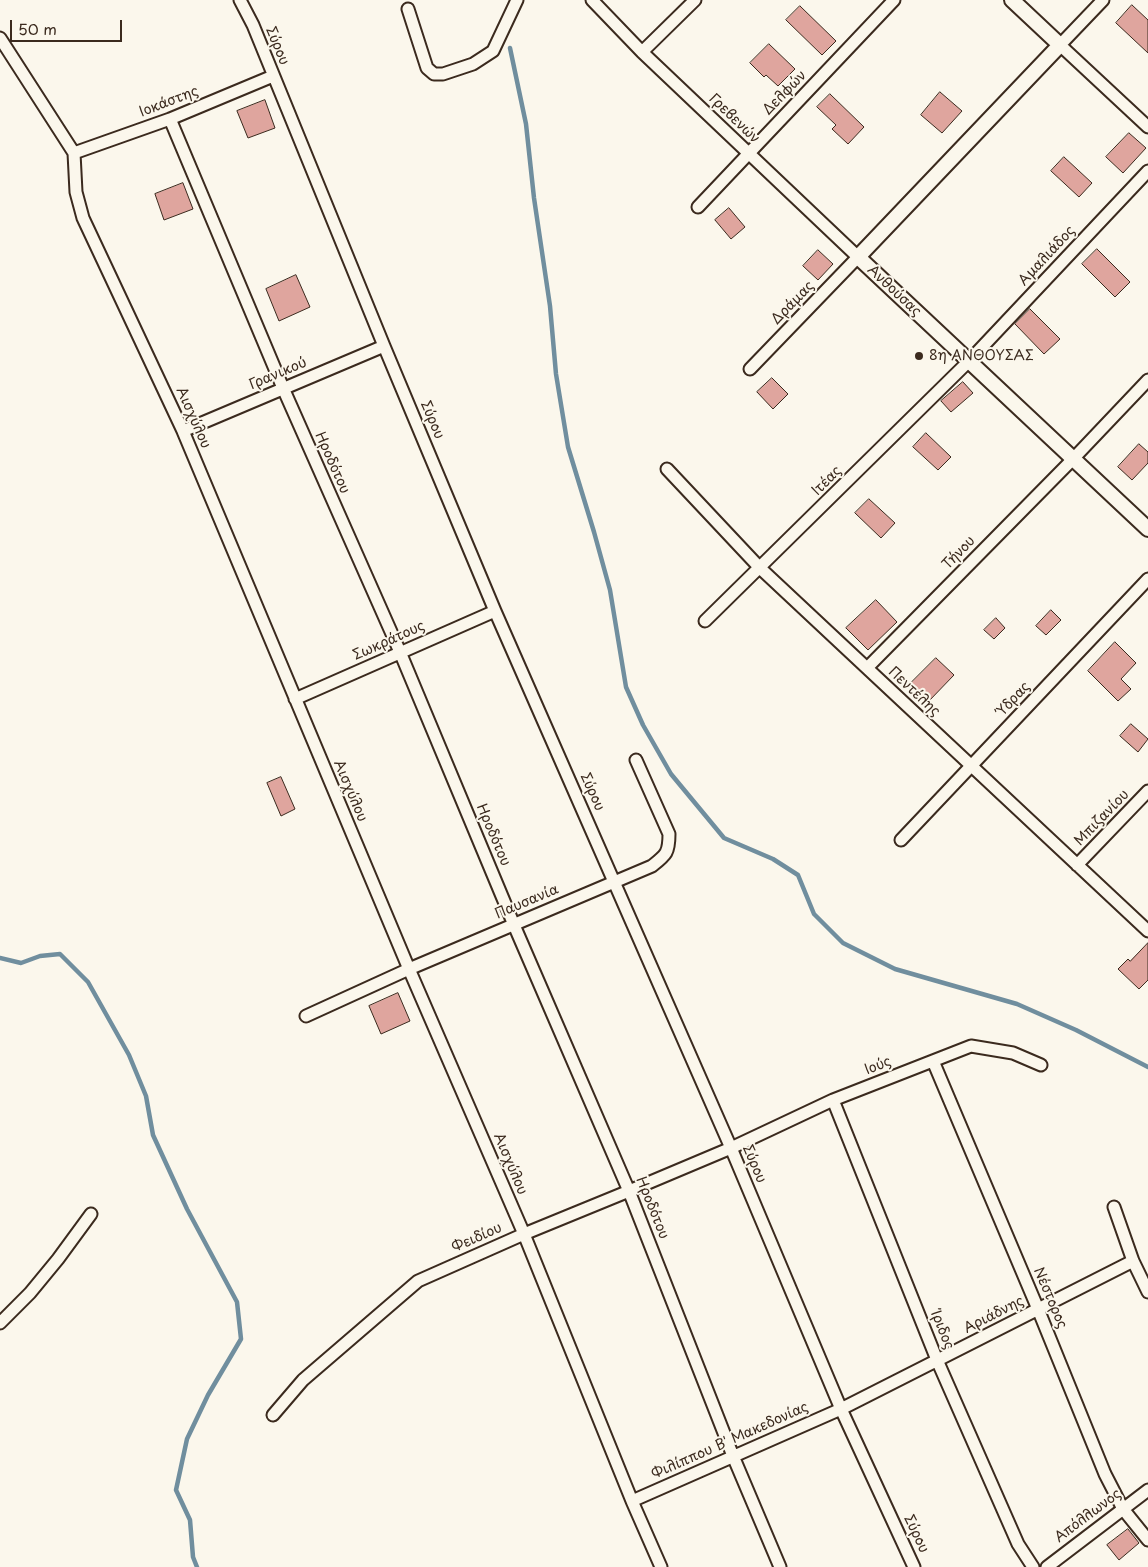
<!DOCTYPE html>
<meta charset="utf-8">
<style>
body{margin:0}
#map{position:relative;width:1148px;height:1567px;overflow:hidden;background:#fbf7ec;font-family:"Playpen Sans",sans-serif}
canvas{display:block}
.scale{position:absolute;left:10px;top:20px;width:112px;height:22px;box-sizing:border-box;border:2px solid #3b2a1e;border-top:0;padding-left:6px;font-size:15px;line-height:18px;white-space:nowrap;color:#3b2a1e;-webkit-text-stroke:4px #fbf7ec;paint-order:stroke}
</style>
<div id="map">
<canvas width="1148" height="1567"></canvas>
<div class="scale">50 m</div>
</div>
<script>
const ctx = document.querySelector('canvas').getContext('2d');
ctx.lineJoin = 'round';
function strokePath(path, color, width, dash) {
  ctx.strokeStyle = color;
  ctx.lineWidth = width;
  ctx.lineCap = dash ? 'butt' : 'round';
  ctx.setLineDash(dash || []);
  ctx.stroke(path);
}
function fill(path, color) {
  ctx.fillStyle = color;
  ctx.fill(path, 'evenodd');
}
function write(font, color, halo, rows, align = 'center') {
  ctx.font = font + ' "Playpen Sans",sans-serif';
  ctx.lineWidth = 4;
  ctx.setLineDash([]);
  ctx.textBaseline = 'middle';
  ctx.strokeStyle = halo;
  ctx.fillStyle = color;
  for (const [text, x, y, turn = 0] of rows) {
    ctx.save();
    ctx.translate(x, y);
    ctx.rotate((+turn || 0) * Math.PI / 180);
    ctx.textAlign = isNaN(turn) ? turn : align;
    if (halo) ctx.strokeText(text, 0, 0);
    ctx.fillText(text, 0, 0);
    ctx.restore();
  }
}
const stream = new Path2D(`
 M510,48L526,124L534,198L550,306L556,374L568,447L594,532L610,590L626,687L643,725L671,774L724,838L773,859L798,875L814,914L843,943L895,969L1017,1004L1076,1030L1148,1067
 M0,958L21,963L40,956L60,954L88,982L129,1055L146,1096L153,1135L187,1209L237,1302L241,1339L208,1395L187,1439L176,1490L190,1520L193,1557L197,1567`);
const building = new Path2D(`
 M1132,5L1148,20V53L1116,23Z
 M800,6L836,41L822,55L786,20Z
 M769,44L795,69L778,86L766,75L764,77L750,63Z
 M940,92L962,111L942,133L921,115Z
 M830,94L864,127L848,144L832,129L836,125L817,107Z
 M265,100L275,128L248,138L237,111Z
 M1129,133L1146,148L1123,173L1106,157Z
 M1064,157L1092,183L1079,197L1051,171Z
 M183,183L193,209L164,220L155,194Z
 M729,208L745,227L731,239L715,220Z
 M1097,249L1130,282L1115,297L1082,264Z
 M818,250L833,264L818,280L803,266Z
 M296,275L310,307L279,321L266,289Z
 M1030,309L1060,339L1044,354L1015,324Z
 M772,378L788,394L773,409L757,392Z
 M963,382L973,393L951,412L941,401Z
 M926,433L951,457L938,470L913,447Z
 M1139,444L1148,452V463L1132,480L1118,467Z
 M869,499L895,523L881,538L855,513Z
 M876,600L897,622L868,650L846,628Z
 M1051,610L1061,620L1046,635L1036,626Z
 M996,618L1005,628L994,639L984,630Z
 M1115,642L1136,663L1121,679L1131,689L1118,701L1088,671Z
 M936,658L954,675L928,702L910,684Z
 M1131,724L1148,739L1138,752L1120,736Z
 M281,777L295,809L281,816L267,783Z
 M1148,943V980L1139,989L1118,969L1128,959L1130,961Z
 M398,993L410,1021L381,1034L369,1006Z
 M1128,1529L1139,1543L1119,1560L1107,1545Z`);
const minor = new Path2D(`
 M240,0L253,25L384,346L495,611L731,1148L841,1409L914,1567
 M592,0L642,52L858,257L750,369
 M1103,0L1060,45L1148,127
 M408,9L427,68L434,74H443L473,64L493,51L517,0
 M0,38L74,153L76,192L83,218L183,431L409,969L524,1234L632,1501L661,1567
 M642,52L695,0
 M170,119L283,388L400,652L514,925L629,1191L733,1456L780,1567
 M74,153L170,119L273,76
 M698,207L894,0
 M183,431L384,346
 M667,469L760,568L1148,931
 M705,621L969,361L1148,171
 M867,668L1073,459L1148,380
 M295,699L495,611
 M901,840L1148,579
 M1077,865L1148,791
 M306,1016L409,969L652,866C666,855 669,853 669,834L636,760
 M933,1061L1038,1309L1105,1474L1123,1509L1148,1540
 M833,1100L937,1360L1018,1544L1033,1567
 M1114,1207L1133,1261L1148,1292
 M0,1323L30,1293L58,1259L91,1214
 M273,1415L303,1380L418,1281L524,1234L629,1191L731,1148L833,1100L971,1046L1013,1053L1041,1065
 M632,1501L841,1409L1133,1261
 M1047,1567L1148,1490`);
const tertiary = new Path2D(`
 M1012,0L1060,45L858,257L1148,529`);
const markers = [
 [919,356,5,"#3b2a1e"]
];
const streetNames = [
 ["Σύρου",277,46,68],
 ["Δελφών",785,93,-46],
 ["Ιοκάστης",169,102,-21],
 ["Γρεβενών",734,119,44],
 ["Αμαλιάδος",1047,256,-47],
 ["Ανθούσας",894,291,43],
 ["Δράμας",793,303,-46],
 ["Γρανικού",278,374,-23],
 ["Αισχύλου",193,418,66],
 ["Σύρου",432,420,67],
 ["Ηροδότου",332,463,66],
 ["Ιτέας",827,481,-45],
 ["Τήνου",959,553,-46],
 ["Σωκράτους",389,641,-24],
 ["Πεντέλης",914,692,43],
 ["Ύδρας",1014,699,-47],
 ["Αισχύλου",350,791,67],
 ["Σύρου",592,792,66],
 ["Μπιζανίου",1102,818,-46],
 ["Ηροδότου",493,835,67],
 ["Παυσανία",527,902,-23],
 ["Ιούς",878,1066,-22],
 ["Αισχύλου",510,1164,67],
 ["Σύρου",754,1164,67],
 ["Ηροδότου",652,1208,68],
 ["Φειδίου",477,1238,-24],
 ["Νέστορος",1050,1298,67],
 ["Αριάδνης",994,1315,-27],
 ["Ίριδος",942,1330,68],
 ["Φιλίππου Β' Μακεδονίας",730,1441,-24],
 ["Απόλλωνος",1088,1516,-37],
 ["Σύρου",916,1534,65]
];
const poiNames = [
 ["8η ΑΝΘΟΥΣΑΣ",929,356]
];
strokePath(stream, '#708e9e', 4.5);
fill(building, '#dfa59e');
strokePath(building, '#3b2a1e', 1);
strokePath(minor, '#3b2a1e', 15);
strokePath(tertiary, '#3b2a1e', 18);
strokePath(minor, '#fbf7ec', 11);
strokePath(tertiary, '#fbf7ec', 14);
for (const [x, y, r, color] of markers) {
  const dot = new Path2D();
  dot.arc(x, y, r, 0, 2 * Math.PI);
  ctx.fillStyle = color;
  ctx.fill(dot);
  strokePath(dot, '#fbf7ec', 2);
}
write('14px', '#3b2a1e', '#fbf7ec', streetNames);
write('14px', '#3b2a1e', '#fbf7ec', poiNames, 'left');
</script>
